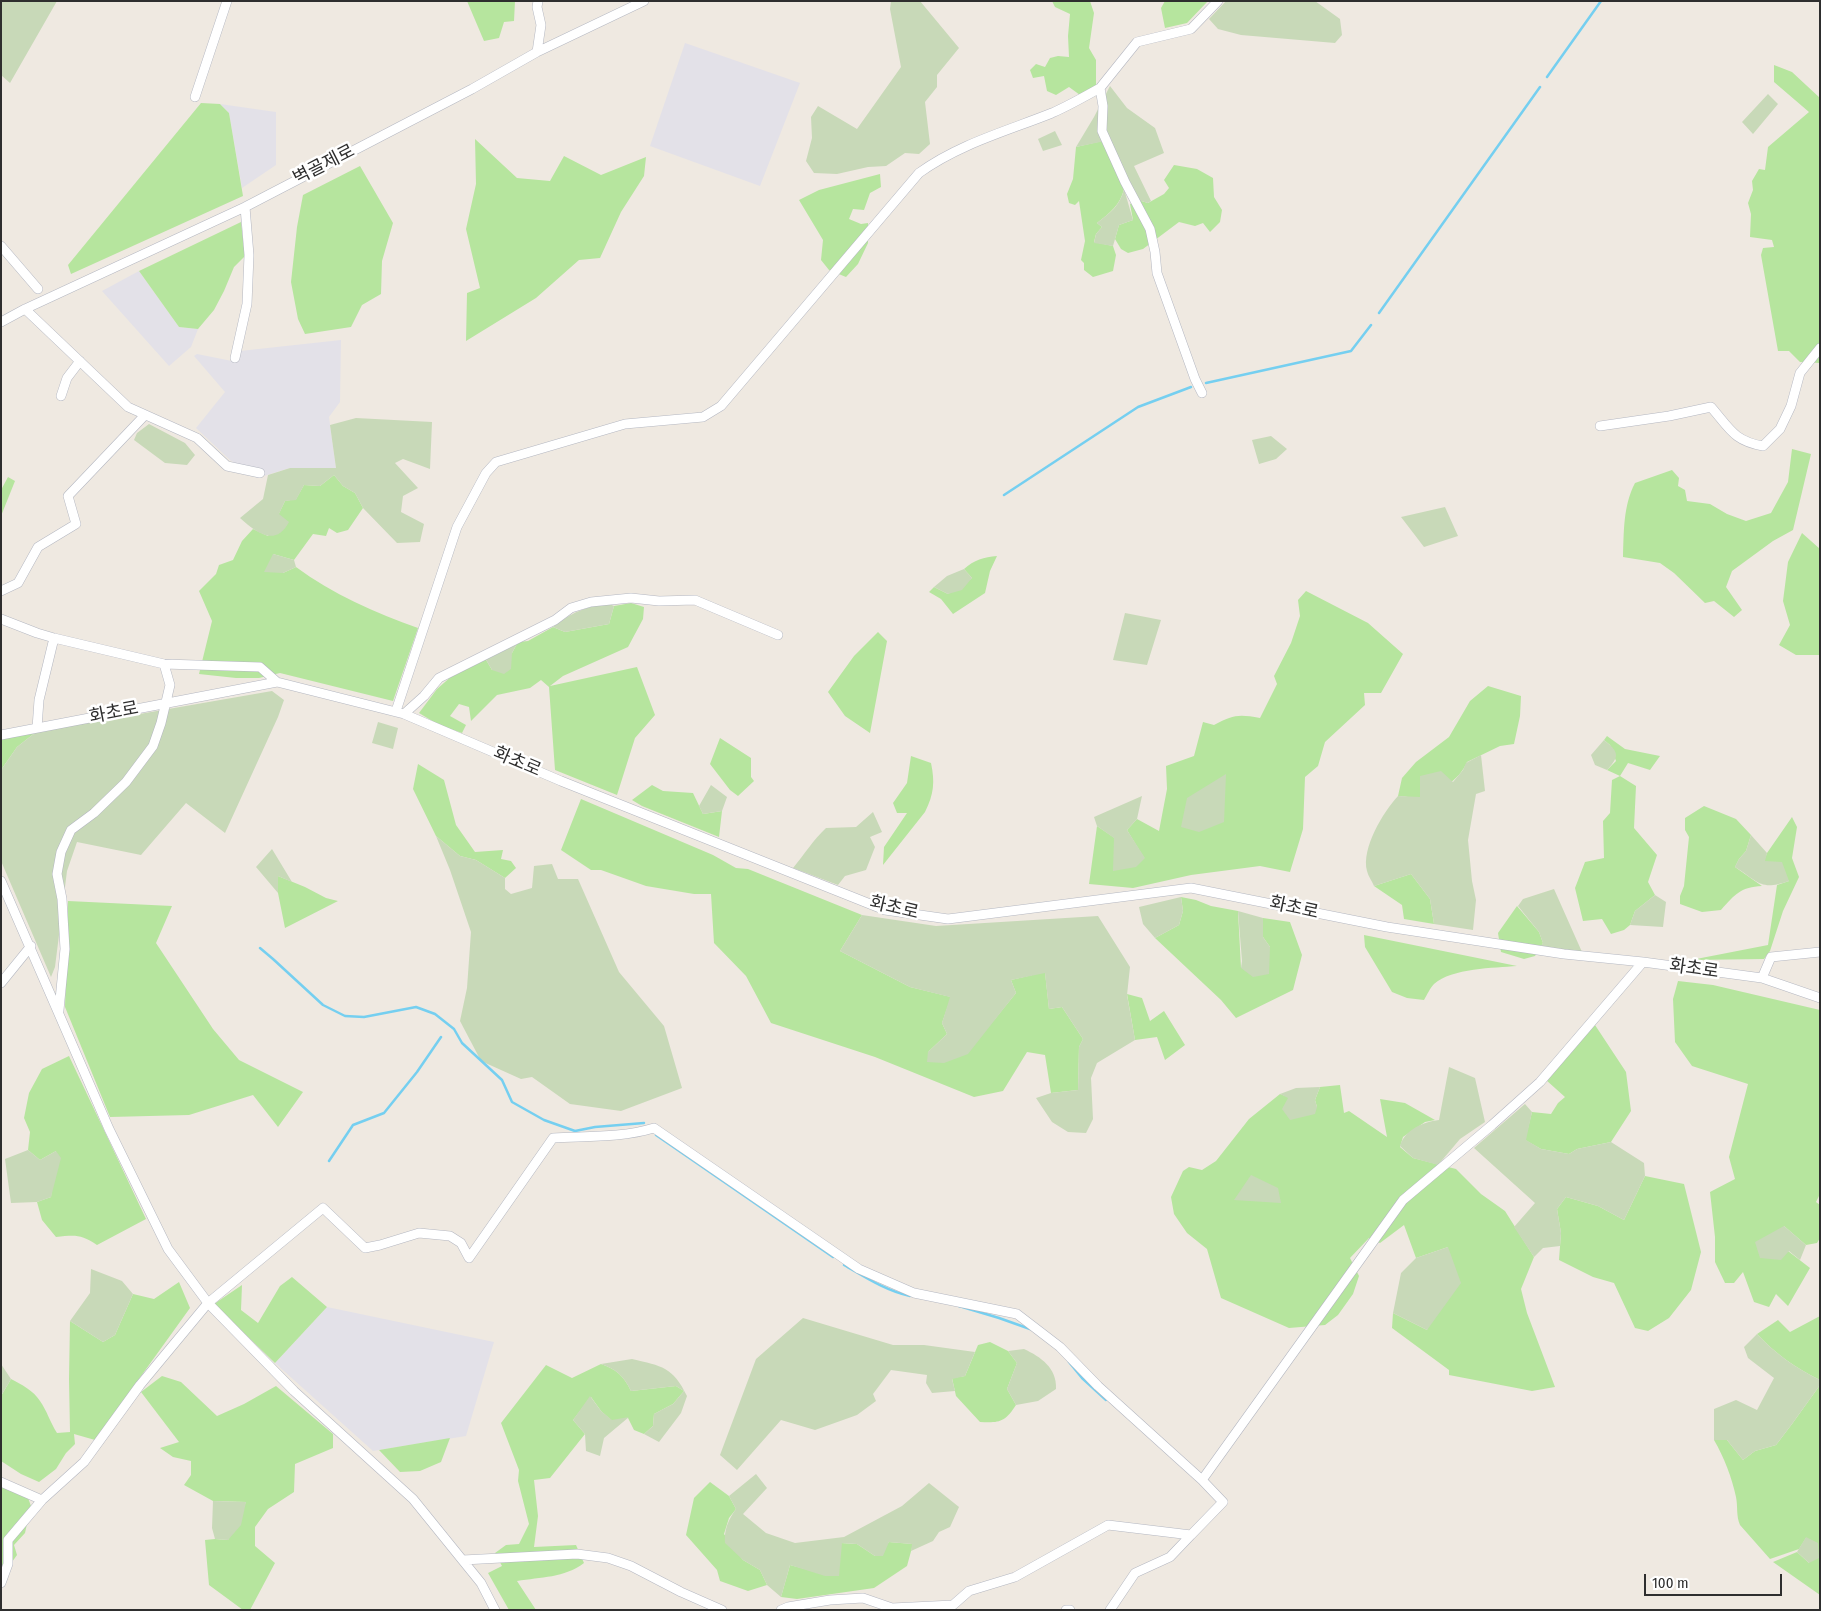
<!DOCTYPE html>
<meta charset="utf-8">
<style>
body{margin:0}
#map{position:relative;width:1821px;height:1611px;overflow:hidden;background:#efe9e1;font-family:"Fira Sans Condensed",sans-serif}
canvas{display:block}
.frame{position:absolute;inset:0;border:2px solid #2e2e2e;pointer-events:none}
.scale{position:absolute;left:1644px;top:1574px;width:138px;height:22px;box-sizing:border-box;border:2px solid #2e2e2e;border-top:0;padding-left:6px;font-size:15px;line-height:18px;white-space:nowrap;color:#2e2e2e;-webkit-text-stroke:4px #fff;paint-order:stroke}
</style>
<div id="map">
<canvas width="1821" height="1611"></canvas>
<div class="frame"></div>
<div class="scale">100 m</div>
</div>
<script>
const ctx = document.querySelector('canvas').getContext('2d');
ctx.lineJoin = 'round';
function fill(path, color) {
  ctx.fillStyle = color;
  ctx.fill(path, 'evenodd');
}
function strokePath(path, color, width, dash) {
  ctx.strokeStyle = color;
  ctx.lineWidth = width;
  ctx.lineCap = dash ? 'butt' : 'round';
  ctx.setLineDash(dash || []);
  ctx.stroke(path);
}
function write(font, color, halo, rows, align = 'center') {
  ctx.font = font + ' "Fira Sans Condensed","Noto Sans KR",sans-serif';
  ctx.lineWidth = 5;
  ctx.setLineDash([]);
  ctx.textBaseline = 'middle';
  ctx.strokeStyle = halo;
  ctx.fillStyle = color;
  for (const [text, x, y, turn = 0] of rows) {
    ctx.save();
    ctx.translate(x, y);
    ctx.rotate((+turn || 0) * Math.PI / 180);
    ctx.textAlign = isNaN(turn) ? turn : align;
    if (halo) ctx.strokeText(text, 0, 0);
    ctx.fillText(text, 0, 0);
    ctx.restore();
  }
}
const industrial = new Path2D(`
 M685,43L800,83L760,186L650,146Z
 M220,104L276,112V165L242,188L229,113Z
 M139,271L179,327L198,329L191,347L169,366L102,291Z
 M341,340L340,402L329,417L336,468H290L257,478L230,460L196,428L225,392L194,356L197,354L232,361L240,351Z
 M327,1307L494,1342L466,1436L373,1451L275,1363Z`);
const green = new Path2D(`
 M467,1H515L514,21L504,22L499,38L484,41Z
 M1052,1H1090L1094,13L1089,48L1096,60V86L1080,95L1069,87L1056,95L1047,91L1044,76L1033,78L1030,70L1036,64L1045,67L1050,58L1058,56L1069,57L1068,36L1070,14L1055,7Z
 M1165,1H1208L1187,23L1165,28L1161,8Z
 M1774,65L1792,72L1820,98V363L1800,362L1789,351H1778L1761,255L1763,248L1774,247L1772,240L1750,237L1751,214L1748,203L1753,190L1752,181L1759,169L1765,170L1768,147L1809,112L1774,82Z
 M201,103L220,104L229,113L243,196L71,274L68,265Z
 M475,139L517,178L550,181L564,156L601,175L646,157L644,176L621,212L600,258L579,260L536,298L466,341L467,293L480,288L466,229L476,184Z
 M1102,141L1124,189C1120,205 1110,213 1097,223L1102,227L1096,234L1094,242L1113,246L1116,255L1113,271L1093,277L1084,270V263L1081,260L1085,241L1079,201L1075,205L1069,203L1067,194L1073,179L1076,147Z
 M1174,165L1197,169L1213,178L1214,197L1222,210L1220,222L1210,232L1203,223L1195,226L1179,222L1143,249L1128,253L1121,249L1115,239L1119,225L1133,220L1130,204L1138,200L1148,203L1164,194L1169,188L1164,180Z
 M360,166L393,223L382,261L381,294L362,305L351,327L305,334L298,319L291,282L297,227L303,195Z
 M880,174L881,187L870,193L864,210L853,209L849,219L861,224L868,223V243L858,264L846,277L829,270L821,260L823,240L799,200L819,190Z
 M241,222L245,256L234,267L224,291L214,310L198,329L179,327L139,271Z
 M1792,449L1811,454L1793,530L1773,541L1732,571L1726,587L1742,610L1734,617L1714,601L1705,603L1674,573L1660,563L1623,557C1624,532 1623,506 1635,483L1672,470L1679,478L1678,486L1685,490L1687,501L1710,504L1727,514L1746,521L1771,513L1788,482Z
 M334,475L343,486L355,493L363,508L348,530L337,533L329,528L326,536L313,534L294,560L273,554L283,573L296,567C332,594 376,613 418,628L393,701L280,673L259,678H236L199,674L212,621L199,591L216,574L219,565L233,560L242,541L253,529L268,536L285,501L296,499L304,485L320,486Z
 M8,477L15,481L1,516V490Z
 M1802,533L1820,549V655H1796L1779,645L1790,625L1783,601L1788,562Z
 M997,556L990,571L985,593L953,614L941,599L929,592L934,587L948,594L972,578L964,569C974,560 984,557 997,556Z
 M1306,591L1368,623L1403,654L1381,693H1364L1365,705L1325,742L1318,766L1305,777L1303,829L1290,872L1260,866L1191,875L1133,888L1089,884L1097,826L1144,858L1127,830L1137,819L1159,831L1167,789L1166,766L1194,756L1203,722L1214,725C1233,715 1238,714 1260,718L1277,684L1274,676L1291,643L1300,616L1298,600Z
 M631,603L644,607L643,619L628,647L563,676L550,686L637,667L655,715L635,738L617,795L555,770L549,687L541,680L530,688L497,695L471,721L469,707L459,704L450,716L466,725L462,733L439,725L419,713L437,689L453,675L485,658L492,670L512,653L518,642L528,641L553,627L565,632L609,624L614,606Z
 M878,632L887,641L870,733L845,716L828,692L854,656Z
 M1488,686L1521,696L1520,716L1514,744L1500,746L1467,762C1459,781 1440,791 1421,797C1414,799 1405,796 1398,796L1402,778L1416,762L1449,737L1470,701Z
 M36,732L17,747L1,770V739Z
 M1607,736L1625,749L1660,756L1650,770L1628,763L1620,776L1636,786L1634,828L1657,855L1648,882L1655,895L1635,911L1630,925L1624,930L1611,934L1602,919L1583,921L1575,888L1585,862L1604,858L1603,821L1610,813L1612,780L1620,776L1607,770L1616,761L1610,745L1604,740Z
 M720,738L751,758V777L754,781L738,796L730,790L710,764Z
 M911,756L931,763C935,782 934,794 925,812L883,865L884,847L907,813H897L893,803L907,783Z
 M418,764L444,780L456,825L475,852L503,850L501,859L511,861L516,868L505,878L476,860L460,856L436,836L413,789Z
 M652,785L663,791L693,793L703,814L722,811L719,837L642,806L632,800Z
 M581,799L713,855L736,868L748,869L862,915L840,951L910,987L951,997L942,1023L947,1034L928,1052L994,1020L1016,993L1011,980L1045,972L1049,1009L1062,1007L1083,1039L1079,1047L1078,1090L1051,1093L1045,1055L1027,1052L1003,1091L974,1097L875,1057L771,1023L746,976L714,943L711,894H694L646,886L601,870H591L561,850Z
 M1704,806L1736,819L1751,835L1746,851L1739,859L1735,867L1762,886C1741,887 1735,894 1721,910L1702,912L1680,904V896L1684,886L1689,837L1685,830V818Z
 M1792,817L1797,827L1792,858L1799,877L1783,911L1770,951L1764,959L1691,960L1768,945L1777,885L1789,881L1764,861L1767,853Z
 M1411,874L1430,899L1434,924L1404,919L1402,905L1374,886Z
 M278,876L305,887L326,898L338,901L285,928L278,893Z
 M1181,897L1196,900L1211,906L1238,911L1241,968L1270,947L1263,937V918L1290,922L1302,955L1293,990L1236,1018L1221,1000L1155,938L1179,925L1183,911Z
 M68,901L172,906L156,943L213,1029L239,1060L303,1092L278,1127L253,1095L189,1115L110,1117L65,1007Z
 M1517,906L1539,932L1543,943L1535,956L1524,959L1501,952L1498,933Z
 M1364,935L1517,966C1494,968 1452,968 1434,984C1430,988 1427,995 1424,1000L1407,998L1392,992L1365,947Z
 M1678,981L1713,985L1820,1010V1194L1816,1202L1820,1205V1238L1817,1243L1806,1245L1784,1226L1788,1251L1810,1268L1788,1306L1776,1294L1769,1307L1754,1302L1743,1272L1734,1283H1725L1715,1262V1237L1710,1192L1735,1179L1729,1157L1748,1084L1692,1066L1675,1042L1673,999Z
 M1127,994L1142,998L1150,1021L1164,1011L1185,1045L1165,1060L1157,1037L1135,1040Z
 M1595,1025L1626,1072L1631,1111L1611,1142L1577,1149L1569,1154L1541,1149L1525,1140L1532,1112L1551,1114L1558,1103L1565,1097L1546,1080Z
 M69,1056L146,1219L97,1245C81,1234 75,1235 56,1237L42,1220L37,1202L51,1197L56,1151L40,1160L28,1150L30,1132L24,1118L29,1093L42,1069Z
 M1340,1085L1344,1113L1349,1111L1387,1137L1380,1099L1405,1103L1435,1120L1425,1122L1403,1137L1400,1147L1413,1158L1456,1169L1481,1194L1505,1211L1534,1257L1521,1289L1527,1313L1555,1387L1532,1391L1449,1375V1370L1392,1328L1393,1313L1427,1330L1448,1247L1416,1258L1404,1225L1380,1243L1369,1238L1350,1258L1359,1276L1353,1294L1338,1315L1325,1325L1289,1328L1221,1298L1207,1249L1187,1233L1174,1214L1171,1197L1183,1171L1189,1167L1202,1170L1216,1161L1249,1119L1280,1094L1317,1107L1315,1100L1320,1087Z
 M1645,1176L1684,1184L1701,1252L1691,1290L1669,1318L1648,1331L1635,1328L1614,1283L1593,1277L1559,1260L1561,1233L1557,1209L1566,1197L1598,1206L1624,1220Z
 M292,1277L327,1307L275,1363L214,1304L242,1285L241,1310L258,1323L280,1286Z
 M179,1282L190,1308L95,1440L74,1434L75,1444L66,1453L56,1469L39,1482L21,1474L1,1461V1396L11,1379C21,1384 34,1391 40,1401C47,1411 50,1422 57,1433L70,1432L69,1379L70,1321L103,1342L115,1335L133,1294L154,1299Z
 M1820,1316V1380C1794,1367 1777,1355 1757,1334L1778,1320L1790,1332Z
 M990,1342L1008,1351L1017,1363L1007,1389L1016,1405C1005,1422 1000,1423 980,1422L956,1396L952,1378L965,1376L978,1345Z
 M601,1364C616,1369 624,1376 631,1391L676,1386L684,1391L673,1404L654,1414L653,1426L644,1434L634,1430L628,1418L612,1421L601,1411L591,1397L573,1420L585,1434L550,1478L534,1480L538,1516L534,1547L576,1545L584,1563C564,1578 541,1577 517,1581L536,1610H509L488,1573L502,1566L495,1553L506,1545L519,1544L529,1524L518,1481L519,1470L501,1423L546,1365L572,1378Z
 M162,1376L181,1382L217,1416L244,1404L276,1386L333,1434V1448L295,1464L294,1492L268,1509L255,1527V1546L275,1563L250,1610H243L209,1585L205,1540L215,1539L228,1540L246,1502L213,1501L184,1485L191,1475V1461L173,1457L160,1448L179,1442L141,1392Z
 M1820,1385V1595L1773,1562L1797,1552L1809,1563L1806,1538L1799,1549L1770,1559L1740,1525C1736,1516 1738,1507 1736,1497C1732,1478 1724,1457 1714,1440H1727L1743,1460L1755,1451L1776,1445L1792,1424Z
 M450,1438L441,1462L420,1471L400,1472L379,1450Z
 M710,1482L729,1496L736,1509L729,1518L724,1534L743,1560L760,1570L767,1585L748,1591L720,1581L717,1570L686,1535L694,1498Z
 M1,1484L28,1498L31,1506L25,1533L14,1545L17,1555L12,1562L1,1567Z
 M889,1542L913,1544L907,1566L874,1588L797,1599L781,1597L790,1565L805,1569L841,1543L857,1544L875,1556Z`);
const cemetery = new Path2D(`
 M1,1H57L10,83L1,75Z
 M891,1H920L959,48L937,75V87L925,102L930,144L919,154L905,153L886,166L868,167L837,174L814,173L806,161L812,138L811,117L818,106L857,129L901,67L890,9Z
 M1226,1H1315L1340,19L1342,35L1335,43L1241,35L1218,29L1209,19Z
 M1110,86L1127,108L1155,128L1164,153L1134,166L1151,201L1148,203L1138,200L1110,140L1076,147L1094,117Z
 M1768,94L1778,104L1753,134L1742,122Z
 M1055,131L1062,145L1043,151L1038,139Z
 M1124,189L1133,220L1119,225L1113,246L1094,243L1096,234L1102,227L1097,223C1110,213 1120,206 1124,189Z
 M356,418L432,422L430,469L403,459L395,463L418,488L403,496L401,512L424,524L420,542L397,543L363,508L355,493L343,486L334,475L320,486L304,485L296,500L285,501L279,514L289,522C275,548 256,532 240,518L263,499L268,475L290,468H336L330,425Z
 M149,424L185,443L195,455L187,465L165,463L134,440L137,433Z
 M1271,436L1287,449L1276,459L1259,464L1252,440Z
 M1445,507L1458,536L1424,547L1401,517Z
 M273,554L294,560L296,567L283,573L264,572Z
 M964,569L972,578L962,590L948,594L934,587L947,576Z
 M607,603L614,606L609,624L565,632L553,627C572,612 584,608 607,603Z
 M1125,613L1161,620L1147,665L1113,660Z
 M518,642L512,653L511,669L504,674L492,670L485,658Z
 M272,691L284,700L278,717L225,833L186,803L141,855L77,842L67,871L55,967L51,977L1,861V770L17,747L36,732Z
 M378,722L398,728L393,749L372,743Z
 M1604,740C1619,752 1620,756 1607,770L1595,765L1591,755Z
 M1481,755L1485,791L1476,794L1468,840L1472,881L1476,900L1473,930L1434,924L1430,899L1411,874L1374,886C1372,881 1368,876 1367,871C1361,849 1383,812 1398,796L1420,797V776L1441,771L1453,782L1463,770L1466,763Z
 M1226,774L1224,822L1199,832L1181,827L1187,798Z
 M711,785L727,797L722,811L703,814L699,806Z
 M1142,796L1137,819L1127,830L1145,858L1136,867L1113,871L1114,838L1097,826L1094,817Z
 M873,812L882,832L870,837L875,847L866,870L845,876L838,885L793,868C804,855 813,840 826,828L856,827Z
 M1751,835L1767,853L1765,861L1782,862L1789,881C1760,891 1759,882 1735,867L1739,859L1746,851Z
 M436,836L460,856L476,860L505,878V889L511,894L532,888L534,866L552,864L558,879H578L619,972L664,1026L682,1088L621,1111L570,1104L532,1077L521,1079L481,1061L460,1021L467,988L471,932L450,870Z
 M272,849L292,882L278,876V893L256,867Z
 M1554,889L1582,952L1541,946L1543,943L1539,932L1518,906L1523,899Z
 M1655,895L1666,902L1663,927L1630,925L1635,911Z
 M1181,897L1183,911L1179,925L1155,938L1143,924L1139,907Z
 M1238,911L1263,918V937L1270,947L1269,974L1253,977L1241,968L1242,961Z
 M862,915L936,926L1098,916L1130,967L1127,995L1135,1040L1097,1063L1091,1078L1093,1119L1086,1133L1068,1132L1052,1122L1036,1098L1051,1093L1078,1090L1079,1047L1083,1039L1062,1007L1049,1009L1045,973L1011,980L1016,993L968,1054L944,1063L927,1062L928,1052L947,1034L942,1023L950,997L910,987L840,951Z
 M1449,1067L1475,1078L1485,1122L1460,1139L1438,1165L1413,1158L1400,1146C1405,1130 1422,1122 1439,1120Z
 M1320,1087L1315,1100L1317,1107L1315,1114L1290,1120L1282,1109L1288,1098L1280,1094L1296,1088Z
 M1525,1104L1532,1112L1526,1140L1541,1149L1569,1154L1577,1149L1611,1142L1644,1163L1645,1176L1624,1220L1598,1206L1566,1197L1557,1209L1561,1233L1560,1246L1543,1248L1534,1257L1514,1227L1535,1203L1474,1148Z
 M28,1150L40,1160L56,1151L61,1158L51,1197L37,1202L11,1203L5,1159Z
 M1251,1175L1278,1188L1281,1203L1234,1200Z
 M1784,1226L1806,1245L1800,1260L1789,1251L1781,1260L1760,1258L1755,1242Z
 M1448,1247L1461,1283L1427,1330L1393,1313L1401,1273L1416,1258Z
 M91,1269L122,1281L133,1294L115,1335L103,1342L70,1321L90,1293Z
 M803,1318L893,1345H924L975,1352L965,1376L952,1379L955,1391L932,1393L926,1383L927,1375L891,1370L873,1394L876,1401L857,1415L815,1430L781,1420L737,1470L720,1455L756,1359Z
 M1757,1334C1777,1355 1794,1367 1820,1380V1385L1792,1424L1776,1445L1755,1451L1743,1460L1727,1440H1714V1409L1736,1400L1757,1410L1774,1378L1748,1358L1744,1347Z
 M1024,1349C1041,1357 1057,1368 1056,1389L1038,1401L1016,1405L1007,1389L1017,1363L1008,1351Z
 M632,1359C662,1366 673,1367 687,1396L681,1413L659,1442L644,1434L653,1426L654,1414L673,1404L684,1391L676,1386L631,1391C624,1376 616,1369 601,1364Z
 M1,1364L11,1379L1,1396Z
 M590,1396L601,1411L612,1420L629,1417L604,1438L600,1456L586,1451L585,1434L573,1420Z
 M756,1474L767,1488L743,1514L766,1533L795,1543L844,1537L902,1506L929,1483L959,1507L950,1527L939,1532L933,1541L911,1551L912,1544L889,1542L883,1556H875L857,1544L842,1543L839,1576H825L790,1565L781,1597L767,1585L760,1570L743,1560L725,1543C724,1530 728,1520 736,1509L729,1496Z
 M213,1501L246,1502L241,1525L228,1540L215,1539L212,1528Z
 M1806,1537L1818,1543L1819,1558L1809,1563L1797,1552Z`);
const stream = new Path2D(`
 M1547,77L1601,1
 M1379,313L1540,87
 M1206,383L1351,351L1371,325
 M1004,495L1138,407L1191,387
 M260,948L273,959L323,1005L345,1016L364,1017L416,1007L435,1014L454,1029L462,1043L502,1080L512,1102L544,1120L575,1131L595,1127L644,1123
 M656,1135L833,1257
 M329,1161L353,1125L384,1113L417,1072L441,1037
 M844,1265C865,1277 886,1291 910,1296
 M959,1306L999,1318L1030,1329
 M1069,1362L1082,1378L1106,1400`);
const minor = new Path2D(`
 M537,52L541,25L537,7L538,1
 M195,97L227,1
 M1,246L38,289
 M25,309L128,407L197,438L227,466L260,473
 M1,322L25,309L245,207L472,89L537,52L644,1
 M235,358L247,304L249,255L245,207
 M1202,393L1195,379L1157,273L1155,252L1150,229L1125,182L1102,131L1103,106L1100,88L1137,42L1191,29L1218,1
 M61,396L67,378L80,361
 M1600,426L1669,416L1711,407C1730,429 1734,441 1763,446L1780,429L1791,406L1800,373L1820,348
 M1,591L18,583L38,547L76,524L68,496L145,415
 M1,619L37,633L54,638L164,664L260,667L277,682
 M396,711L457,527L486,473L496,462L625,424L703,417L721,406L919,173C959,144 1007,131 1052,113C1068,106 1084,97 1100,88
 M404,714L424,696L439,678L555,620L571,608L591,602L631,598L659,601L695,600L778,635
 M37,728L39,700L54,638
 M1,735L277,682L404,714L561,781L885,910L948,919L1191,888L1387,927L1564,954L1643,962L1762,978L1820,998
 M1,881L109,1129L168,1249L208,1303L294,1391L413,1499L481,1583L495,1610
 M1762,978L1771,957L1820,952
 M1,983L31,946
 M59,1010L65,949L62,899L57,874L61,852L71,830L94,813L126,782L153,746L161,723L170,685L164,664
 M1,1482L42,1500
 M1191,1535L1223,1502L1202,1480L1403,1200L1492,1125L1540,1082L1643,962
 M463,1560L577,1554L608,1558L631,1566L681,1592L722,1610
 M1,1583L8,1564V1540L42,1500L84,1462L140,1385L208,1303L323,1208L365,1248L380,1245L419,1233L450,1236L461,1243L469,1258L553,1138C587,1136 621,1138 654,1128L859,1269L914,1293L1017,1314L1060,1347L1098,1386L1202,1480
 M781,1610L788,1607L830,1600L863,1598L892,1608L953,1605L969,1591L1015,1577L1108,1525L1191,1535L1170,1557L1135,1573L1110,1610
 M1066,1610H1070`);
const streetNames = [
 ["벽골제로",324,165,-27],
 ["화초로",114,713,-11],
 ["화초로",517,762,23],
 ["화초로",894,908,13],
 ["화초로",1294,908,12],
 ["화초로",1694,969,8]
];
fill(industrial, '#e3e1e8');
fill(green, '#b6e59e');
fill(cemetery, '#c8d9b8');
strokePath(stream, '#75cff0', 2.5);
strokePath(minor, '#b4b7c1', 10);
strokePath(minor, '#fff', 9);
write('18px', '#2e2e2e', '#fff', streetNames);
</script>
